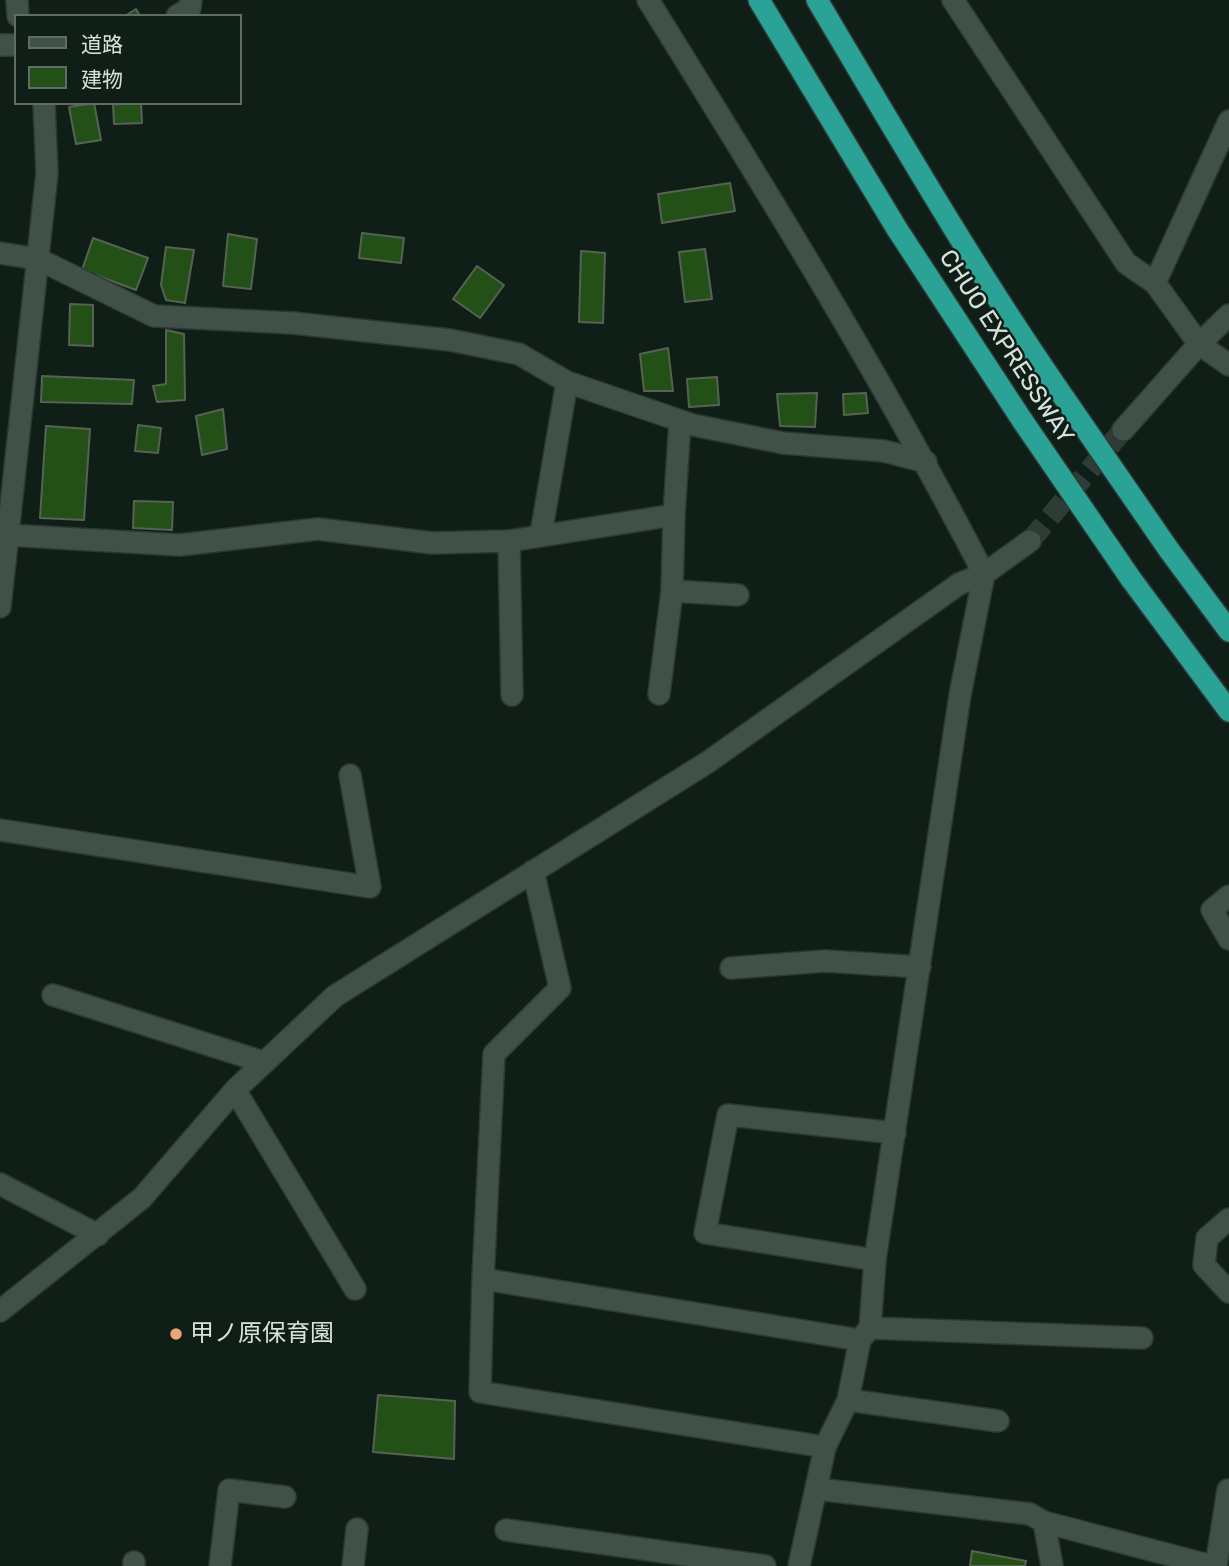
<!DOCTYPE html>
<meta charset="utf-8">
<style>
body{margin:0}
#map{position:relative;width:1229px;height:1566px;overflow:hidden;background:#0f1f17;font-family:Rubik,"Noto Sans JP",sans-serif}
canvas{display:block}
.legend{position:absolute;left:14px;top:14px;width:228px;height:91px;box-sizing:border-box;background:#0f1f17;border:2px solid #5f6d66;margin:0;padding:9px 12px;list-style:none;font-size:21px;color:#d7e2dc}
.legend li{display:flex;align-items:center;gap:14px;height:35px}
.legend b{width:35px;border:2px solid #5f6d66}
</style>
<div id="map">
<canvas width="1229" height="1566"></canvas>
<ul class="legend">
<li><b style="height:9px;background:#405248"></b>道路</li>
<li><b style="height:19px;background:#235016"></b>建物</li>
</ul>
</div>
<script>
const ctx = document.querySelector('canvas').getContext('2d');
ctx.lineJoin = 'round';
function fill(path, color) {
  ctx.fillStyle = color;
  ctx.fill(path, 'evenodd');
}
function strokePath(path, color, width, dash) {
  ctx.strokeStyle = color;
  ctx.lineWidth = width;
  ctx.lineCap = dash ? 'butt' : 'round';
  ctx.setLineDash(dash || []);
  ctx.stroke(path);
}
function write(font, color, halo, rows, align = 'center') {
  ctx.font = font + ' Rubik,"Noto Sans JP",sans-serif';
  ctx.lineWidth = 5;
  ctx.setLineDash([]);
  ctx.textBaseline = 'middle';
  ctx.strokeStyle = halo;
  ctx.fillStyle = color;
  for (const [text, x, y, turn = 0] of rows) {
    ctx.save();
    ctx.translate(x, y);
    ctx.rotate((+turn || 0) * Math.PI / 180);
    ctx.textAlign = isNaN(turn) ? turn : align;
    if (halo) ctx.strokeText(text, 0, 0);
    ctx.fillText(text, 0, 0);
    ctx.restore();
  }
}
const building = new Path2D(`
 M136,9L140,16H125Z
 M94,103L101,140L76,144L69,107Z
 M113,103H141L142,123L114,124Z
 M730,183L735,211L662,223L658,194Z
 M362,233L404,238L401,263L359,258Z
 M228,234L257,239L251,289L223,286Z
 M93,238L148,258L136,290L82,270Z
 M166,247L194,250L185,303L166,300L161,285Z
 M705,249L712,299L685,302L679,252Z
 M581,251L605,253L603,323L579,322Z
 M477,266L504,285L480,318L453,299Z
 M70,304L93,305V346L69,345Z
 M166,330L184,334L185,400L157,402L153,386L166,384Z
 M668,348L673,391H644L640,354Z
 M42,376L134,380L132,404L41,402Z
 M717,377L719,405L689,407L687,379Z
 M817,393L815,427L780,426L777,394Z
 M866,393L868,413L844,415L843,394Z
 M223,409L227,449L202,455L196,416Z
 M138,425L161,428L158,453L135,451Z
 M46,426L90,429L84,520L40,518Z
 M134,501L173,502L172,530L133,528Z
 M378,1395L455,1401L454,1459L373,1452Z
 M972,1551L1026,1561L1025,1566H970Z`);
const minorTunnel = new Path2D(`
 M1030,541L1123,430`);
const minor = new Path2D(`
 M17,0L18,16
 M953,0L1126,263L1155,283
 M177,16L190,8L191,0
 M0,45H16
 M0,253L38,259L154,316L293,323L450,340L519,354L567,382L693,425L783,443L884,451L926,462
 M1123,430L1199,344L1155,283L1229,121
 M541,534L567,382
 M7,535L180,545L318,529L432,543L509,541L674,515L680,421
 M509,541L512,695
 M672,591L738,595
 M0,607L47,173L44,103
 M659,694L672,591L674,515
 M0,830L370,887L350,775
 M1229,896L1212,910L1229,939
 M731,968L825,961L920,967
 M53,995L263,1062
 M235,1090L355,1289
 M0,1184L98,1235
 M1229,1219L1207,1238L1204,1265L1229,1292
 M875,1260L705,1233L728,1115L895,1133
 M483,1279L494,1054L560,988L533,871
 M0,1311L142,1198L235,1090L335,996L708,762L959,584L984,574C882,377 765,188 648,0
 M870,1328L1142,1338
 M848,1400L998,1421
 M825,1447L480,1392L483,1279L860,1340
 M817,1489L1030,1514L1044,1522L1052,1566
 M1044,1522L1212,1566
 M506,1530L765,1566
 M134,1566V1562
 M220,1566L229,1490L285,1497
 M353,1566L357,1529
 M799,1566L825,1447L848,1400L860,1340L870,1328L875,1260L960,695L984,574L1030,541
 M1216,1566L1228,1490`);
const tertiary = new Path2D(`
 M1229,315L1199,344L1229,365`);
const motorway = new Path2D(`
 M759,0L897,229L1022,420
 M817,0C895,131 971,263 1058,389
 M1169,550L1229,631
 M1131,579L1229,711`);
const motorwayBridge = new Path2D(`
 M1058,389L1169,550
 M1022,420L1131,579`);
const markers = [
 [176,1334,7,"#f0a279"]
];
const streetNames = [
 ["CHUO EXPRESSWAY",1006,347,57]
];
const poiNames = [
 ["甲ノ原保育園",190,1334]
];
fill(building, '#235016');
strokePath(building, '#576254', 2);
strokePath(minorTunnel, '#2d3c35', 21, [21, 10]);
strokePath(minor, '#2f3934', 24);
strokePath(tertiary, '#2f3934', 24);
strokePath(motorway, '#2f3934', 24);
strokePath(minor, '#405248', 21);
strokePath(tertiary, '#405248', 21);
strokePath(motorway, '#2ba296', 21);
strokePath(motorwayBridge, '#2f3934', 24, []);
strokePath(motorwayBridge, '#2ba296', 21);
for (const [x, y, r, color] of markers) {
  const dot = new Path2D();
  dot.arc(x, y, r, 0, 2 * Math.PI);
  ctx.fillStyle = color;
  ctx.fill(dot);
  strokePath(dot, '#0f1f17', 2.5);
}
write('24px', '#d7e2dc', '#0f1f17', streetNames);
write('24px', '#d7e2dc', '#0f1f17', poiNames, 'left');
</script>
